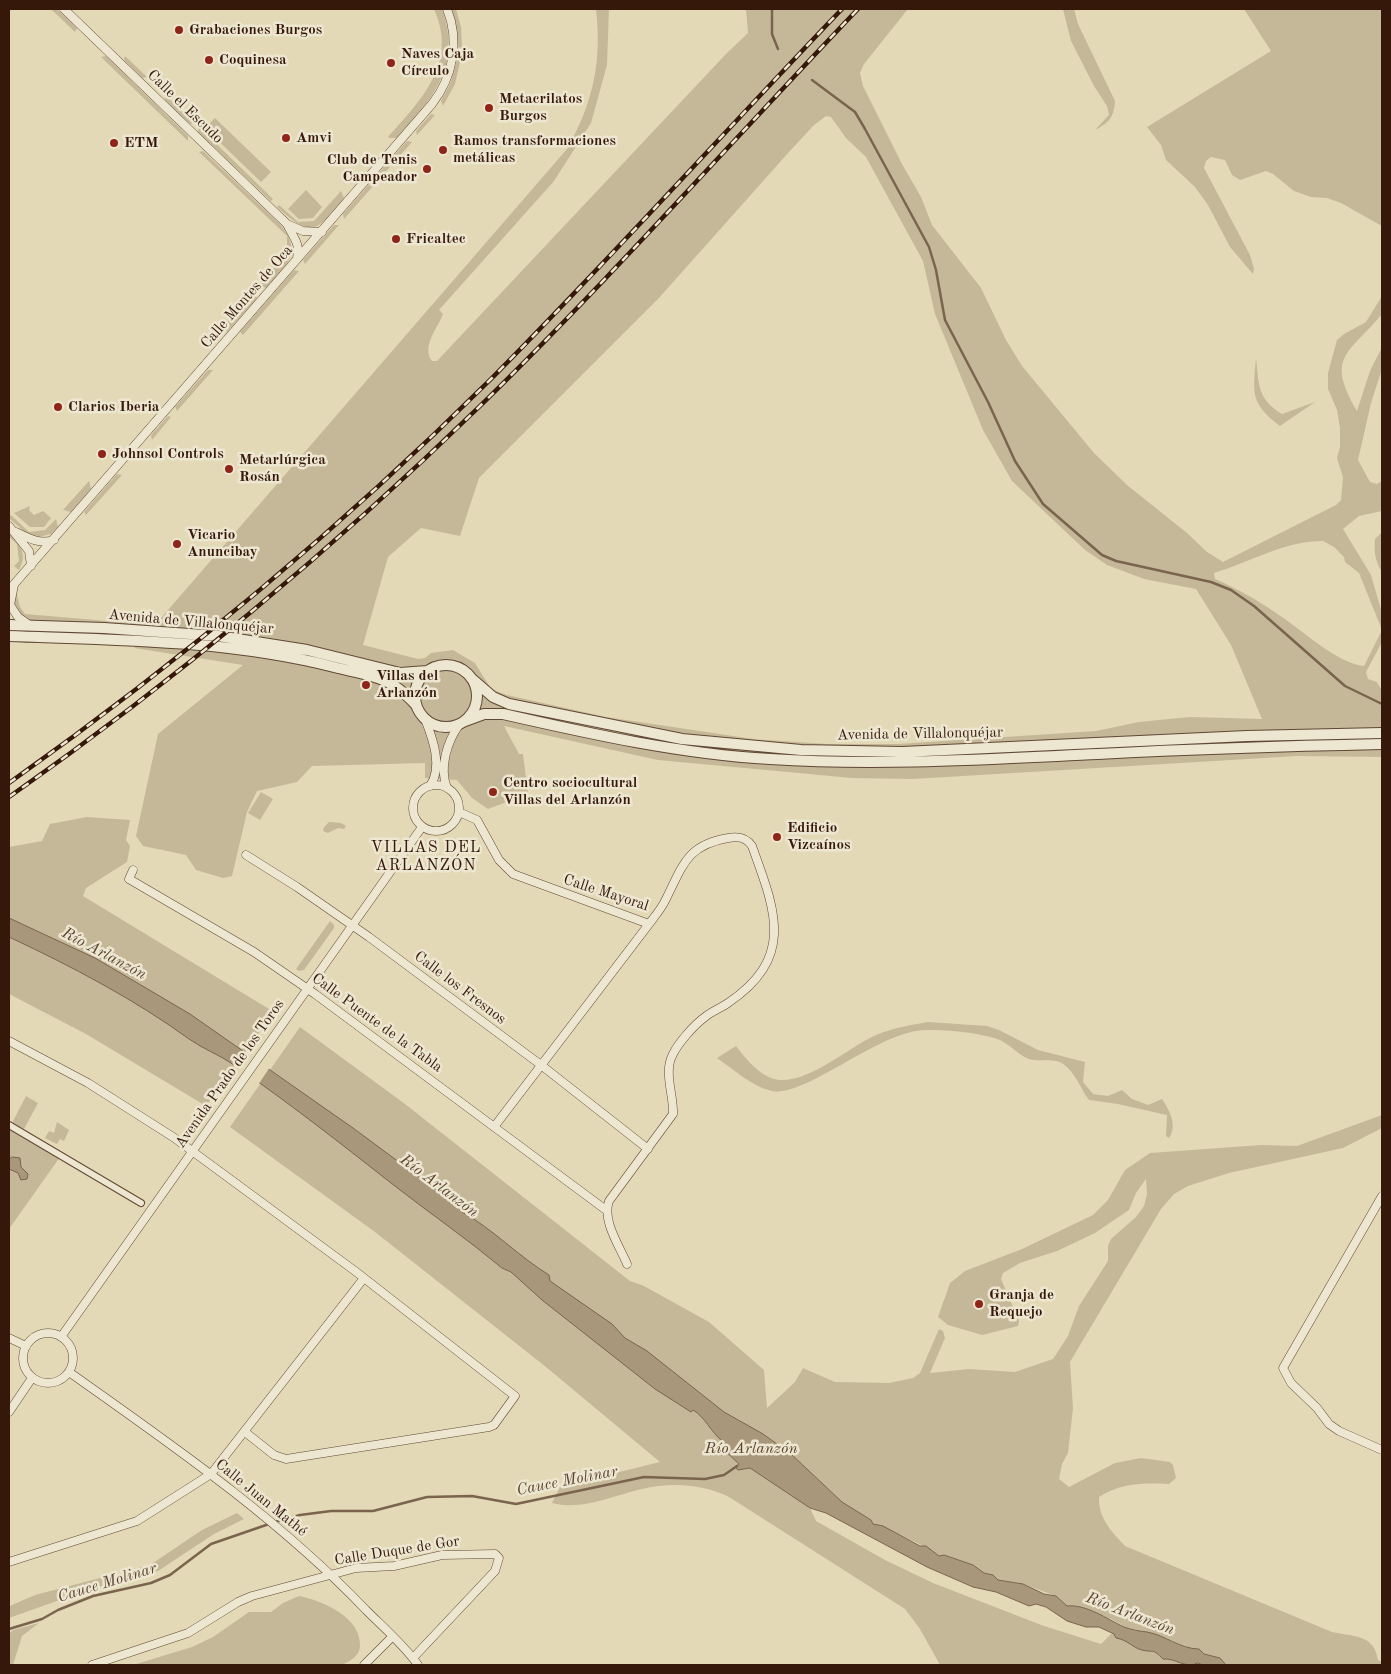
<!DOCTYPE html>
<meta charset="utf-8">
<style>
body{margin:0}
#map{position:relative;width:1391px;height:1674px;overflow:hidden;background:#e3d9b6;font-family:"Old Standard TT",serif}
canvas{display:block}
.frame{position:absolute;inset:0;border:10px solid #351809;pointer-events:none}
</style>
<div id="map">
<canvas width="1391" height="1674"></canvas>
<div class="frame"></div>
</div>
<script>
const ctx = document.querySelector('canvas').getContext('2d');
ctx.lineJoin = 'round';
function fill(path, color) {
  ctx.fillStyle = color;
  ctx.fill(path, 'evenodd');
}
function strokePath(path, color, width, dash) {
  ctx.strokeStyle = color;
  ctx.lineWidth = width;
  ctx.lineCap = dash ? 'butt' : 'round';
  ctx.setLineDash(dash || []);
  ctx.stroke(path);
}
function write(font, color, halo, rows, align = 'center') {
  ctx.font = font + ' "Old Standard TT",serif';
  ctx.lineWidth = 5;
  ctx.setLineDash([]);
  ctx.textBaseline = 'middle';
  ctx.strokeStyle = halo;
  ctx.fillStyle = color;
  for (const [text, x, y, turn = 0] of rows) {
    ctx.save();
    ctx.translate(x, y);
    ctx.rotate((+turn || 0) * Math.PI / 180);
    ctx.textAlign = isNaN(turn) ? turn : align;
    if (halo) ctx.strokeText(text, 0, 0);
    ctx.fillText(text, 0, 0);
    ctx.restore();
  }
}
const green = new Path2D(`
 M51,9H57L77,28L75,32Z
 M434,9H442C462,66 433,97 398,138H390L388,137C422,99 458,63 434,9Z
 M452,9H456L461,27L462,48L458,47Z
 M596,9H609L607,65L591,123L554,181L439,310L443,314C438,328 421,346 432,361H437L726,54L748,33L746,9H908L864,64L860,73L863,86L902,164L921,197L932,225L981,288L1006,340L1022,366L1094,453L1127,485L1187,533L1207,552L1223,562L1336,505L1341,500L1343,477L1337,458L1340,447V428L1337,410L1328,389V373L1337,340L1344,334L1366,322L1382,296V314C1349,354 1325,356 1357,411L1370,371L1382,347V369L1371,403L1358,460L1370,482L1377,484L1382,481V511L1359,516L1343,529L1371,575L1382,613V642L1366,672L1368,679L1377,682L1382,691V757L1298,756L913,779L852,778L658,760L504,726L519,754H523L528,794L488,809L472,798L457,780L425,778V763L312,766L297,782L257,791L247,812L232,876L223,878L196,870L186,855L143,846L136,836L158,734L243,665L134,648L144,636L9,631L116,634L153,627L25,620C15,610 13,605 16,591L20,607L25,614L155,625L567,149C593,103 602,62 596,9ZM826,116L831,117L846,138L866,157L923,261L935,314L983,430L1012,481L1085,550L1107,565L1144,579L1196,589L1231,645L1262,719L1190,717L1139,722L1096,731L898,744H826L753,739L606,717L507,695L491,689L475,663L453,650L431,653L425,658L418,659L363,645L388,557L421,528L460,536L479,478L658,299L789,152L814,125ZM1323,541L1334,547L1344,557L1345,562L1359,573L1382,630L1364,666C1338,664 1302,630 1279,615C1259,601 1238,589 1215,579L1214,573C1251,562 1283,541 1323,541Z
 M1063,9H1074L1078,24L1115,101C1114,117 1109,123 1095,130L1109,115L1107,106L1094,86L1071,41Z
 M1244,9H1382V226L1341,203L1327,198L1311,197L1294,191L1273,174L1266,171L1240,180L1232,175L1225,160L1211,157L1206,161L1204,168L1250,255L1254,269L1253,274L1230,247L1208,205L1195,187L1166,160L1161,145L1147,127L1271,51Z
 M106,56L188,136V141L101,57Z
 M125,56L147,77L142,78L124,60Z
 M461,58L455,84L443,106L441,101L450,84L457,60Z
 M166,96L194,123L190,124L165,100Z
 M431,114L435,115L417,135L416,131Z
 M215,118L271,172L261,182L205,128Z
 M199,127L273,199L271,201L198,132Z
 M407,141L412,142L344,219L343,214Z
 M203,151L281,225C303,255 287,264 266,288L259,285L287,253V236L199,152Z
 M306,190L322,207L313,218L299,219L288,209Z
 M341,191L344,198C316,232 313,239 277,207L279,205L298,222L314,221Z
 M334,225H339L305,264L303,260Z
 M294,270L299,271L243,335L240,332Z
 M253,292L257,298L227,332L222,328Z
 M1256,358C1259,384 1257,399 1282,414L1315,402L1280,426C1250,403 1253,394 1256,358Z
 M208,370H213L177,411L175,407Z
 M168,416L171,417L152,440L151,435Z
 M117,474L122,475L86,515L84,512Z
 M89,481L91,489L71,512L63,510Z
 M30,506L29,510L34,515L43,511L51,518L44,527H30L14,513Z
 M11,515L29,532L45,530L56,519L58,527L51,534L38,537L27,534L9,518Z
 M9,532C20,545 28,553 19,570L14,566L19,561L17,544L9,537Z
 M1382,532V572C1375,562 1374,551 1375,539Z
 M261,792L273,799L260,820L248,813Z
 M87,817L130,820L126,840L130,846L127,862L86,888L83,896L274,1012L206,1106L86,1034L9,994V847L42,841L50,824Z
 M329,822L341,823L346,826L344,829L338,828L328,833L323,831L324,827Z
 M330,921L334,925V928L304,970L299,971L296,969Z
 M928,1022L987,1026L999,1030L1038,1050L1085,1062L1083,1082L1093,1094L1108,1096L1122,1090L1132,1099L1148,1105L1162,1099C1169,1109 1178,1126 1169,1138L1166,1136L1167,1115L1118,1104L1089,1100C1080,1088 1072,1064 1056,1061C1047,1059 1038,1062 1029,1059C1018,1055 1009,1043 997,1039C976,1032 948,1030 926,1030C880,1030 805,1098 772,1091C753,1087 733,1069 717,1058L736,1046C746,1059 762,1079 780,1080C810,1082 849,1047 876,1035C893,1028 911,1025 928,1022Z
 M300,1027L405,1104L630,1281L644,1286L709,1322L764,1370L767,1408L795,1382L803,1368L835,1382L889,1383L913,1378L920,1373L939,1329L943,1331L945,1338L930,1373L969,1369L1015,1372L1053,1359L1068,1336L1079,1306L1108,1261V1246L1111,1239L1136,1217L1144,1206L1147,1194L1146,1179L1136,1193L1129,1210L1095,1233L1057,1251L1020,1263L1003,1273L1001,1279L1019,1321L1018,1326L982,1335L948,1325L938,1317L950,1283L965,1271L1022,1249L1093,1215L1108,1200L1125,1170L1150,1153L1261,1145L1297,1146L1382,1115V1128L1343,1148L1229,1173L1188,1186L1174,1194L1161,1209L1070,1362L1073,1408L1068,1453L1062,1464L1059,1479L1069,1487L1115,1463L1141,1458L1170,1462L1173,1465L1176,1478L1169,1484C1145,1483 1120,1483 1099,1497C1098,1518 1112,1532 1125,1546L1332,1632C1354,1637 1374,1634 1378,1660L1382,1662V1665H1224L1220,1658L1203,1654L1199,1649H1191L1157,1635L1127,1628L1111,1619L1067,1606L1056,1596L1023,1584L998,1580L993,1575L984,1573L973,1566L944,1555L939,1556C919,1542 896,1533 873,1524L871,1520L842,1502L791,1454L763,1434L735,1459L739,1465L738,1470L750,1468L810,1508L816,1521L885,1560L933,1583L1044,1626L1101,1644L1111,1634H1114L1117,1638L1125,1639L1141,1650L1151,1649L1160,1656L1186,1665H940L920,1629L905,1609L729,1497C703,1484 671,1482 642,1489C611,1496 583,1511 552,1503L560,1487L577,1479L611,1474L660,1462L546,1367L375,1232L230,1127Z
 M26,1096L38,1103L24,1129L12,1123Z
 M57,1122L69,1130L64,1141L60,1139L57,1144L45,1138L49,1131L54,1133Z
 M9,1129L60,1157L9,1229Z
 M237,1513L244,1519L214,1534L158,1571L85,1591L9,1618V1607L12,1605L35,1595L150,1565L202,1530Z
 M299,1596C324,1601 362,1618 360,1647C359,1656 350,1662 341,1665H133L192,1647L213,1637L249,1612H271L283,1603Z
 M39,1623L22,1636L13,1665H9V1634L13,1630Z`);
const water = new Path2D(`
 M9,918L95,958L190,1014L353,1128L461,1208L462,1212C493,1229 518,1256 549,1275L550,1281L612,1324L625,1338L647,1351L724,1412L763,1434L791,1454L842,1502L871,1520L873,1524L883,1526L920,1546H926L939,1556L944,1555L973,1565L984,1573L993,1575L998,1580L1023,1584L1044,1594L1056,1596L1067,1606C1086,1604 1107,1619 1124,1627C1132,1630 1139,1631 1147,1632C1165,1635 1180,1649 1199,1649L1204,1654L1220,1658L1226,1665H1203L1198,1663C1185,1669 1176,1658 1163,1659C1152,1648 1155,1653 1142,1650C1133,1648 1128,1640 1116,1638L1114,1634L1099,1627H1086L1067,1621L1046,1607L1036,1604L1029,1606L996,1592L973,1587L927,1567L826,1513L810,1508L750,1468L738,1470L735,1467L739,1464L722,1448V1441C711,1432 705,1417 693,1410L691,1412L655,1389L542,1300L511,1272L502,1268C466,1238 428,1212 391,1183C340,1143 288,1102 234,1065C220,1055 203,1049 189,1039C134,999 71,966 9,937Z
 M12,1157L20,1158L21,1167L28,1174L27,1179L21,1180L18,1173L9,1169V1160Z`);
const pier = new Path2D(`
 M247,1050L270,1067L258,1085L234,1068Z`);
const stream = new Path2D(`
 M772,9V34L778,49
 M812,80L855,112L865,129L929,247L936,270L945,320L988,402L1015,461L1043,504L1102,555L1116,561L1211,582L1231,590L1254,606L1345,686L1382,704
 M275,1522L300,1515L331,1511H373L427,1497L472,1496L516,1504L644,1477L705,1479L724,1475L737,1466
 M9,1629L42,1619L58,1610L93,1596L151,1583L170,1575L211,1544L269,1524`);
const pedestrian = new Path2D(`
 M9,1125L141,1203`);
const minor = new Path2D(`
 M64,9L287,224C293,237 301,244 297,258
 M287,224L303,231L322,232
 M9,526L29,551L31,566
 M16,532C30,539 39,544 54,540
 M14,585L10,605L18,617L28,624
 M9,590L432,104C453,77 460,41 447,9
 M425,719C433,739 443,767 430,786
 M413 808a23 23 0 1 1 46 0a23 23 0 1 1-46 0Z
 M447,788C439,768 447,742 459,725
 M459,812L477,820L499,860L513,874L649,924C655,916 662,908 666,899C683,865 687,845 728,838C738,836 746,837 752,846C775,910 796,957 728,1003C721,1008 712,1011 705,1017C694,1025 679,1042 673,1054C663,1072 674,1095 673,1114L609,1201C602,1221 619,1245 627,1264
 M246,855L297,887L369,937L541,1065L648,1149
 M133,870L129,879L254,952L315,994L606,1210
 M9,1041L88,1083L173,1137L355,1271L515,1396L494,1425L489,1427L286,1459L274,1455L245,1432
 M494,1127L649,924
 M1382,1196L1283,1368L1291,1383L1317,1408L1329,1424L1339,1431L1382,1450
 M23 1358a25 25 0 1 1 50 0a25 25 0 1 1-50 0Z
 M61,1337L422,827
 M9,1338L26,1346
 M69,1372C172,1445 278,1518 366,1610C383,1627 404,1645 418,1665
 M9,1412L32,1378
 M9,1562L137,1521L211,1474L364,1278
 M92,1665L188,1633L238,1602L252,1596L356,1568L394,1566L442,1555L495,1554L499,1558L495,1571L413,1658
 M364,1665L392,1637`);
const tertiary = new Path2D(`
 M9,625L104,628L218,636L307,650L400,673L427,671
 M9,636C117,640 229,640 334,667C353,672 376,675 393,685C402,691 409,697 416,705
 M415 696a31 31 0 1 1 62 0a31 31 0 1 1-62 0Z
 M471,678L493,697L509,704L682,739L801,750L902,752L1247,736L1382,733
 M465,721L484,714H503C591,734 680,754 770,759C880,766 989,759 1098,754C1193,749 1287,746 1382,744`);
const rail = new Path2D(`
 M9,783C180,662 342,527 491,379C611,258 724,132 842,9
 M9,797C176,680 334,548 480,406C611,278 732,141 858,9`);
const markers = [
 [179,30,5,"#8f2418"],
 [209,60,5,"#8f2418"],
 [391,63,5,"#8f2418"],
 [489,108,5,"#8f2418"],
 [286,138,5,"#8f2418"],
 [114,143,5,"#8f2418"],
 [443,150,5,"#8f2418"],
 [427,169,5,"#8f2418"],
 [396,239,5,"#8f2418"],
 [58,407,5,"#8f2418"],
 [102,454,5,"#8f2418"],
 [229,469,5,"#8f2418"],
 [177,544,5,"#8f2418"],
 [366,685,5,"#8f2418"],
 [493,792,5,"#8f2418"],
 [777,837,5,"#8f2418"],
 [979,1304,5,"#8f2418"]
];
const poiNames = [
 ["Grabaciones Burgos",189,30],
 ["Naves Caja",401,54],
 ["Círculo",401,71],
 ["Coquinesa",219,60],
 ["Metacrilatos",499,99],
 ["Burgos",499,116],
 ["Amvi",296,138],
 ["Ramos transformaciones",453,141],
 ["metálicas",453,158],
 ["ETM",124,143],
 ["Club de Tenis",417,160,"right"],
 ["Campeador",417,177,"right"],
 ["Fricaltec",406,239],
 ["Clarios Iberia",68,407],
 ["Johnsol Controls",112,454],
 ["Metarlúrgica",239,460],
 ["Rosán",239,477],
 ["Vicario",187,535],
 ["Anuncibay",187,552],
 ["Villas del",376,676],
 ["Arlanzón",376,693],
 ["Centro sociocultural",503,783],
 ["Villas del Arlanzón",503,800],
 ["Edificio",787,828],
 ["Vizcaínos",787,845],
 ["Granja de",989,1295],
 ["Requejo",989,1312]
];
const streetNames = [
 ["Calle el Escudo",185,107,44],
 ["Calle Montes de Oca",247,297,-49],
 ["Avenida de Villalonquéjar",191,622,5],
 ["Avenida de Villalonquéjar",920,734,-1],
 ["Calle Mayoral",606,893,18],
 ["Calle los Fresnos",460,988,37],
 ["Calle Puente de la Tabla",377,1023,36],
 ["Avenida Prado de los Toros",230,1074,-55],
 ["Calle Juan Mathé",261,1498,39],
 ["Calle Duque de Gor",397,1551,-9]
];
const neighbourhoodNames = [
 ["VILLAS DEL",426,848],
 ["ARLANZÓN",426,866]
];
const waterNames = [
 ["Río Arlanzón",104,954,28],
 ["Río Arlanzón",439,1186,37],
 ["Río Arlanzón",751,1449],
 ["Cauce Molinar",567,1481,-11],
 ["Cauce Molinar",107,1583,-17],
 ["Río Arlanzón",1130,1614,21]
];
fill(green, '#c5b899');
fill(water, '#a8977b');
strokePath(water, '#7a644d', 1);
fill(pier, '#e3d9b6');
strokePath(stream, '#7a644d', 2.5);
strokePath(pedestrian, '#604834', 8);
strokePath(minor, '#604834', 9);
strokePath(tertiary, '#604834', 12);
strokePath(pedestrian, '#ede6d0', 6);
strokePath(minor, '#ede6d0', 8);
strokePath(tertiary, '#ede6d0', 10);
strokePath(rail, '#351809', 4.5);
strokePath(rail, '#ede6d0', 2.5, [8]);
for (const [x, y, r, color] of markers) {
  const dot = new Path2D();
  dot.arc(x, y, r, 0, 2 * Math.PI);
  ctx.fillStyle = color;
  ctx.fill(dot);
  strokePath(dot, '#ede6d0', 2);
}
write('bold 15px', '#351809', '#ede6d0', poiNames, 'left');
write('15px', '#351809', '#ede6d0', streetNames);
ctx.letterSpacing = '1px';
write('16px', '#351809', '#ede6d0', neighbourhoodNames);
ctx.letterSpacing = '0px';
write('italic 16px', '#5d4431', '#ede6d0', waterNames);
</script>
